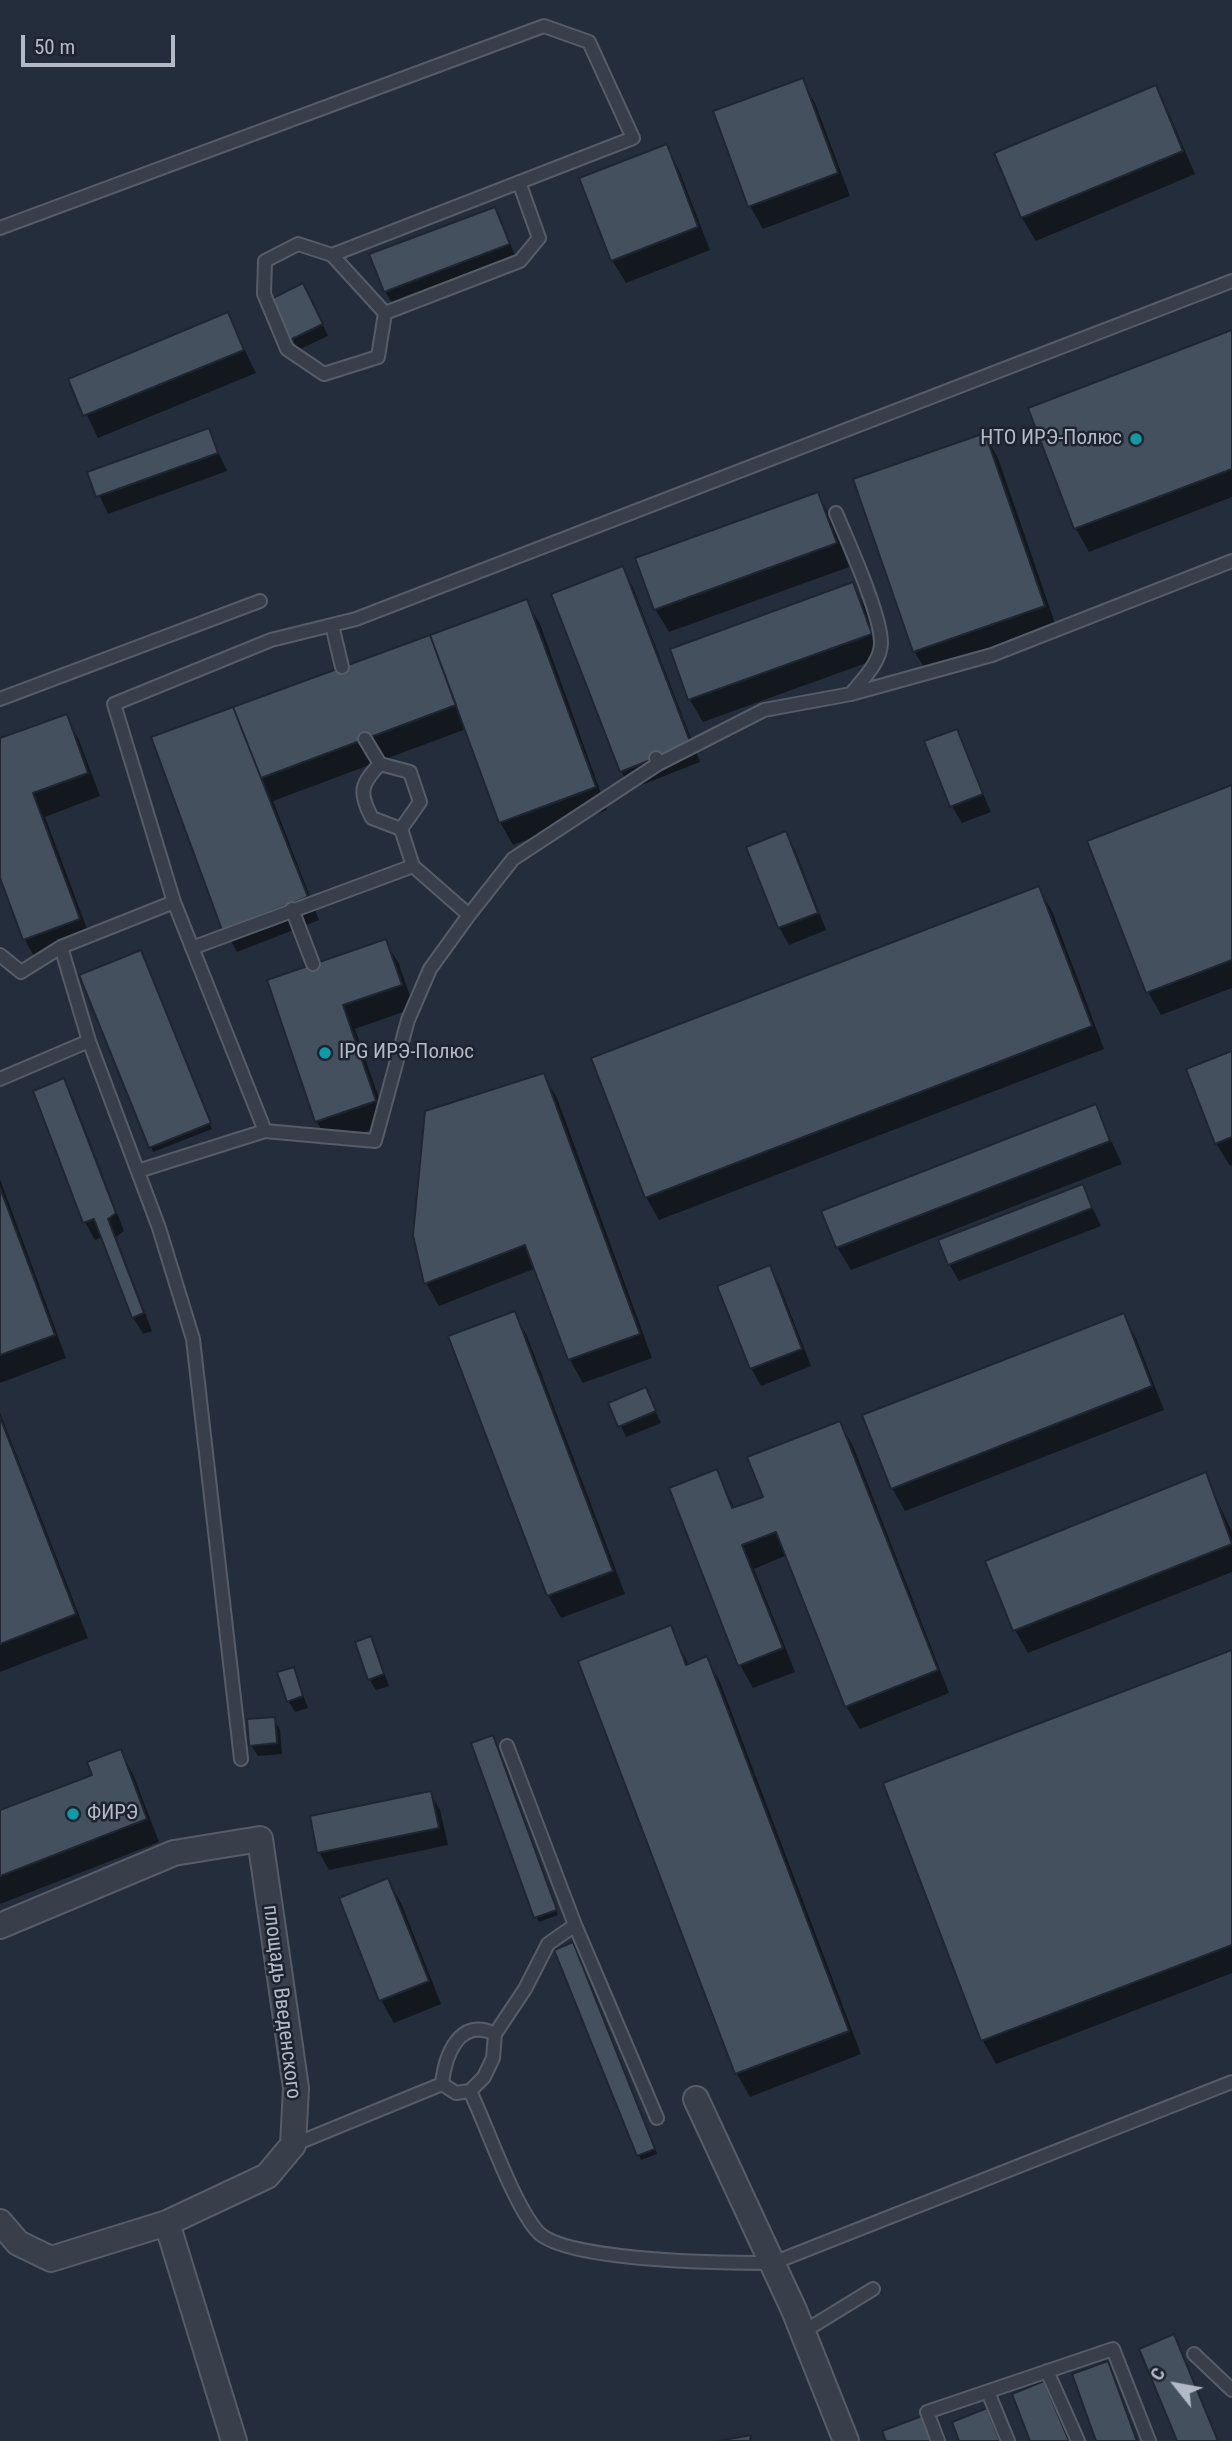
<!DOCTYPE html>
<meta charset="utf-8">
<style>
body{margin:0}
#map{position:relative;width:1232px;height:2441px;overflow:hidden;background:#242d3b;font-family:"Roboto Condensed",sans-serif}
canvas{display:block}
.north{position:absolute;left:1141px;top:2350px;width:70px;height:70px;-webkit-text-stroke:5px #1d2430;paint-order:stroke;rotate:301deg;font-size:19px;font-weight:700;line-height:28px;text-align:center;color:#b3bac7}
.north::after{content:'';display:block;margin:auto;width:24px;height:32px;background:#b3bac7;clip-path:polygon(50% 0,100% 100%,50% 72%,0 100%)}
.scale{position:absolute;left:21px;top:35px;width:154px;height:32px;box-sizing:border-box;border:4px solid #b3bac7;border-top:0;padding-left:9px;font-size:21px;line-height:24px;white-space:nowrap;color:#b3bac7;-webkit-text-stroke:5px #1d2430;paint-order:stroke}
</style>
<div id="map">
<canvas width="1232" height="2441"></canvas>
<div class="north">С</div>
<div class="scale">50 m</div>
</div>
<script>
const ctx = document.querySelector('canvas').getContext('2d');
ctx.lineJoin = 'round';
function fill(path, color) {
  ctx.fillStyle = color;
  ctx.fill(path, 'evenodd');
}
function strokePath(path, color, width, dash) {
  ctx.strokeStyle = color;
  ctx.lineWidth = width;
  ctx.lineCap = dash ? 'butt' : 'round';
  ctx.setLineDash(dash || []);
  ctx.stroke(path);
}
function write(font, color, halo, rows, align = 'center') {
  ctx.font = font + ' "Roboto Condensed",sans-serif';
  ctx.lineWidth = 5;
  ctx.setLineDash([]);
  ctx.textBaseline = 'middle';
  ctx.strokeStyle = halo;
  ctx.fillStyle = color;
  for (const [text, x, y, turn = 0] of rows) {
    ctx.save();
    ctx.translate(x, y);
    ctx.rotate((+turn || 0) * Math.PI / 180);
    ctx.textAlign = isNaN(turn) ? turn : align;
    if (halo) ctx.strokeText(text, 0, 0);
    ctx.fillText(text, 0, 0);
    ctx.restore();
  }
}
const shadow = new Path2D(`
 M802,80L815,103L850,196L763,229L750,206Z
 M1155,88L1168,111L1195,174L1036,241L1022,218L996,154Z
 M666,147L679,170L710,250L626,283L612,260Z
 M495,209L518,262L395,308L385,291Z
 M309,296L328,336L298,350L273,299Z
 M227,314L256,373L98,438L70,380Z
 M1232,332V497L1089,552L1076,529L1030,409Z
 M208,430L227,471L108,514L89,473Z
 M985,435L998,458L1057,629L928,674L914,651Z
 M817,494L831,517L849,567L669,632L655,609Z
 M622,568L632,585L700,762L631,789L621,771Z
 M852,584L865,607L883,657L703,722L690,700L672,650Z
 M526,601L540,624L607,810L513,845L500,822L466,729L273,801L319,920L237,952L224,929L153,738Z
 M66,717L79,740L100,796L45,817L92,942L38,963L25,940L0,873V739Z
 M956,731L991,812L962,823L952,806Z
 M1232,787V988L1161,1015L1148,992L1089,842Z
 M785,833L795,850L826,930L789,945L779,927Z
 M1038,888L1052,911L1104,1049L659,1220L646,1197Z
 M385,941L399,964L414,1008L355,1029L388,1124L330,1144L317,1122L269,981Z
 M143,957L212,1129L153,1152L82,976Z
 M1232,1053V1165L1230,1166L1216,1143Z
 M543,1075L557,1098L652,1358L583,1383L570,1360L536,1268L439,1306L426,1283Z
 M63,1081L73,1098L124,1231L116,1237L152,1331L143,1334L133,1317L102,1237L95,1240L85,1222L35,1092Z
 M1095,1106L1122,1164L851,1270L837,1247Z
 M0,1179L66,1358L0,1383Z
 M1082,1186L1101,1226L959,1281L949,1264Z
 M769,1267L779,1284L811,1366L761,1386L751,1368Z
 M514,1313L527,1336L625,1594L561,1618L548,1595Z
 M1123,1315L1136,1338L1164,1410L905,1511L892,1488Z
 M645,1389L661,1423L626,1437L611,1404Z
 M0,1413L88,1638L0,1672Z
 M839,1423L853,1446L949,1693L860,1729L846,1706L787,1555L754,1569L795,1672L753,1688L740,1665L716,1472L735,1509L765,1498Z
 M1205,1474L1232,1532V1572L1028,1653L1015,1630L988,1562Z
 M670,1628L689,1665L707,1659L720,1682L861,2054L750,2097L737,2074L580,1662Z
 M371,1639L389,1686L376,1690L369,1679Z
 M1232,1652V1973L996,2064L983,2041L885,1784Z
 M293,1669L308,1708L295,1712L288,1701Z
 M274,1719L280,1730L282,1754L258,1756L251,1745Z
 M495,1742L558,1915L539,1922L536,1917Z
 M120,1751L133,1774L159,1842L0,1904V1812L94,1776Z
 M430,1793L440,1810L448,1845L329,1870L319,1852Z
 M388,1880L401,1903L441,2004L394,2023L381,2000Z
 M575,1949L657,2154L641,2160L557,1951Z`);
const building = new Path2D(`
 M803,78L838,173L748,207L713,111Z
 M1156,85L1183,151L1021,218L994,153Z
 M667,144L698,227L611,261L579,178Z
 M495,207L510,244L384,292L369,254Z
 M303,283L323,324L290,340L271,299Z
 M228,312L244,350L83,416L68,379Z
 M1232,330V469L1074,529L1028,408Z
 M209,428L218,453L96,497L87,472Z
 M985,433L1045,606L913,652L853,479Z
 M818,492L837,543L654,610L635,558Z
 M623,566L691,744L620,772L551,594Z
 M853,582L872,634L688,700L670,649Z
 M527,599L596,787L499,823L430,635Z
 M430,635L456,705L261,778L233,707Z
 M233,707L308,897L222,930L151,737Z
 M67,714L88,773L33,793L80,919L23,940L0,878V738Z
 M957,729L983,794L950,807L924,741Z
 M1232,785V960L1146,993L1087,841Z
 M786,831L818,913L778,928L746,847Z
 M1039,886L1092,1026L645,1198L591,1058Z
 M386,939L402,985L343,1005L376,1101L315,1122L267,980Z
 M141,950L211,1123L149,1148L79,975Z
 M1232,1051V1137L1215,1144L1186,1069Z
 M544,1073L640,1334L568,1360L525,1245L424,1284L413,1235L425,1111Z
 M64,1078L116,1213L108,1219L144,1313L132,1318L94,1219L83,1223L33,1091Z
 M1096,1104L1110,1141L836,1248L821,1211Z
 M1083,1184L1092,1208L948,1265L938,1240Z
 M0,1188L55,1335L0,1355Z
 M770,1265L802,1349L750,1369L717,1286Z
 M515,1311L613,1571L547,1596L448,1336Z
 M1124,1313L1152,1386L891,1489L862,1415Z
 M646,1387L656,1411L618,1427L608,1403Z
 M0,1417L76,1614L0,1644Z
 M840,1421L938,1670L845,1707L776,1532L742,1545L783,1648L738,1666L669,1488L717,1469L732,1508L763,1497L747,1457Z
 M1206,1472L1232,1544L1013,1631L985,1561Z
 M671,1625L686,1665L707,1656L849,2031L735,2074L578,1661Z
 M371,1636L384,1674L368,1680L355,1642Z
 M1232,1650V1945L981,2041L883,1783Z
 M294,1667L303,1696L287,1702L277,1672Z
 M275,1717L277,1743L249,1746L247,1719Z
 M493,1735L557,1910L534,1918L471,1743Z
 M121,1749L147,1819L0,1876V1810L92,1775L87,1762Z
 M431,1791L439,1828L317,1853L310,1816Z
 M388,1878L429,1981L379,2001L339,1898Z
 M573,1942L655,2149L637,2156L554,1950Z
 M1174,2334L1218,2441H1177L1139,2349Z
 M1108,2361L1137,2441H1096L1072,2374Z
 M1044,2381L1069,2441H1030L1012,2394Z
 M987,2408L1000,2441H959L952,2422Z
 M922,2416L931,2441H886L882,2431Z
 M751,2435L750,2441H719L724,2440Z`);
const service = new Path2D(`
 M0,228L544,26L589,42L633,138L332,255L298,244L265,261L264,294L287,349L324,374L378,357L385,313L520,261L539,238L519,182
 M332,255L385,313
 M332,625L342,667
 M851,694L992,655L1232,561
 M0,699L260,601
 M365,739L380,764L410,772L420,802L401,829L413,866L469,915L513,859L658,764L656,758
 M380,764C361,784 358,792 372,818L401,829
 M658,764L764,710L851,694C862,680 881,662 881,643C881,614 848,542 836,513
 M292,909L313,964
 M192,948L413,866
 M0,955L21,972L61,947
 M89,1041L159,1228L193,1339L241,1759
 M0,1079L89,1041L61,947L174,902
 M265,1131L174,902L114,704L271,640L356,619L1232,281
 M138,1171L265,1131L375,1141L408,1020L430,969L469,915
 M575,1925L657,2118
 M442,2084L456,2093L470,2091L484,2077L493,2058L495,2034L525,1989L548,1944L575,1925L507,1746
 M442,2084C445,2056 459,2016 495,2034
 M470,2091C488,2129 512,2201 537,2231C563,2262 729,2263 773,2263L1232,2082
 M293,2145L442,2084
 M803,2332L873,2289
 M1194,2354L1232,2390
 M1047,2371L1078,2441
 M988,2392L1008,2441
 M938,2441L927,2412L1113,2349L1149,2441`);
const minor = new Path2D(`
 M0,1926L174,1853L260,1839L296,2088L293,2145L267,2176L167,2223L51,2259L18,2243L0,2222
 M696,2099L794,2310L846,2441
 M167,2223L234,2441`);
const markers = [
 [1136,439,7,"#0f9aa8"],
 [325,1053,7,"#0f9aa8"],
 [73,1814,7,"#0f9aa8"]
];
const poiNames = [
 ["НТО ИРЭ-Полюс",1122,439,"right"],
 ["IPG ИРЭ-Полюс",339,1053],
 ["ФИРЭ",87,1814]
];
const streetNames = [
 ["площадь Введенского",281,2002,83]
];
fill(shadow, '#0007');
fill(building, '#45505f');
strokePath(building, '#1f2632', 2);
strokePath(service, '#565d69', 16);
strokePath(minor, '#565d69', 28);
strokePath(service, '#383f4b', 12);
strokePath(minor, '#383f4b', 24);
for (const [x, y, r, color] of markers) {
  const dot = new Path2D();
  dot.arc(x, y, r, 0, 2 * Math.PI);
  ctx.fillStyle = color;
  ctx.fill(dot);
  strokePath(dot, '#1d2430', 2.5);
}
write('21px', '#b3bac7', '#1d2430', poiNames, 'left');
write('21px', '#b3bac7', '#1d2430', streetNames);
</script>
